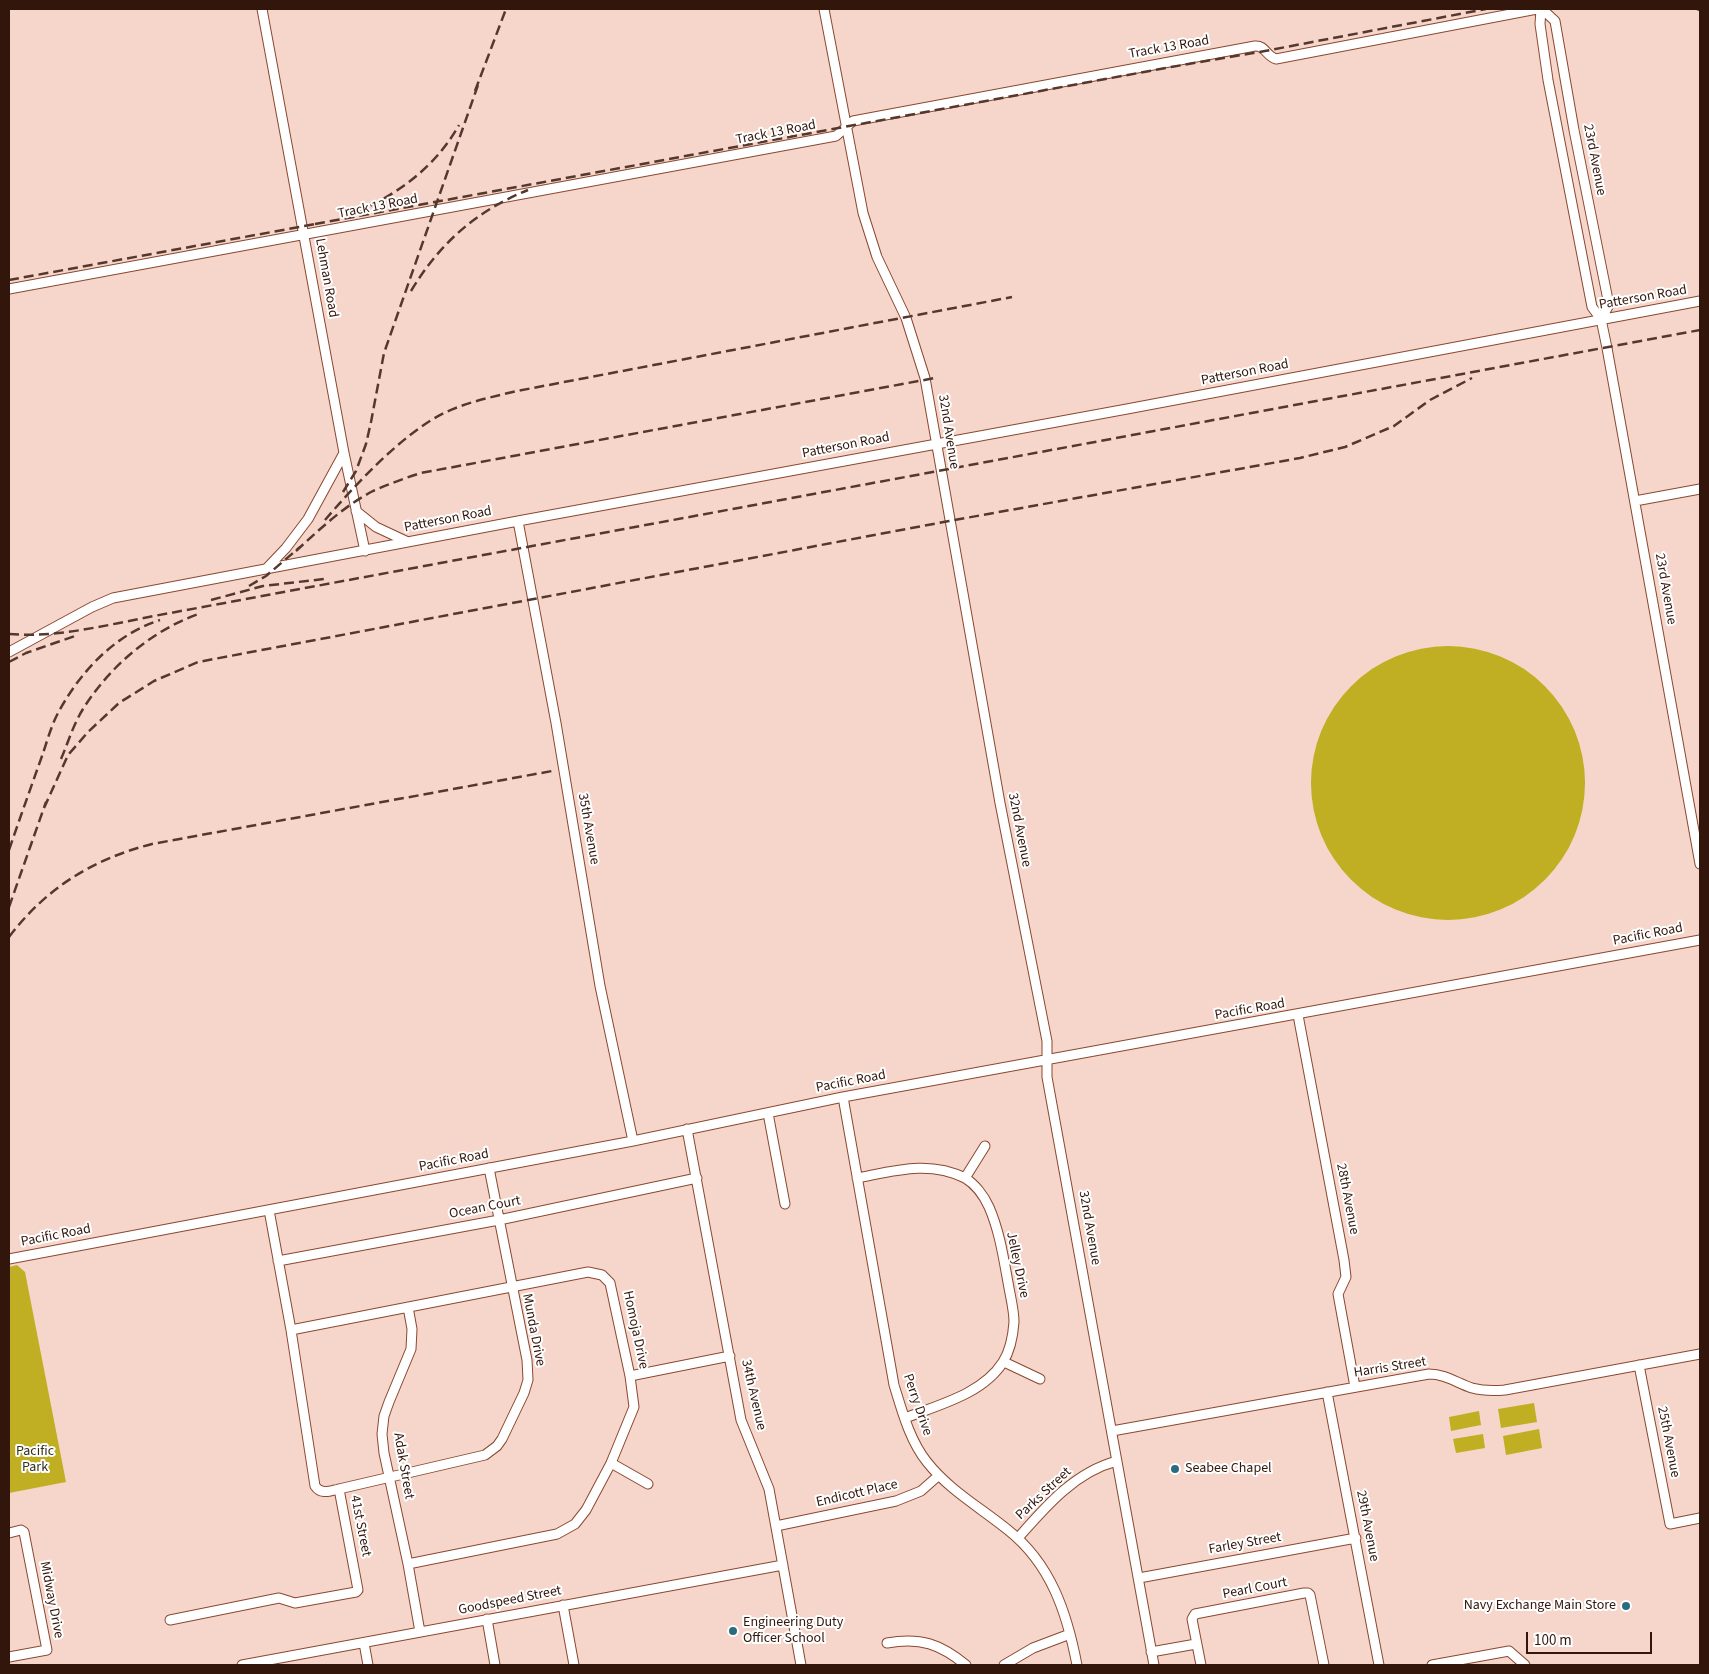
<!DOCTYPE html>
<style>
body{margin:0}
#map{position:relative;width:1709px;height:1674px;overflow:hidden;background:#f6d6cb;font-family:"Source Sans 3",sans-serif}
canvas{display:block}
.frame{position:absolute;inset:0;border:10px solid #32160b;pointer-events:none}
.scale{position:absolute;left:1526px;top:1632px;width:126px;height:22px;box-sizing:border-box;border:2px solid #32160b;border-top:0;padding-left:6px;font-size:15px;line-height:18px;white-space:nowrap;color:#32160b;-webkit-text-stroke:4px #fff;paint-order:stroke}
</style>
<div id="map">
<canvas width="1709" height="1674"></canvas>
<div class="frame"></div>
<div class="scale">100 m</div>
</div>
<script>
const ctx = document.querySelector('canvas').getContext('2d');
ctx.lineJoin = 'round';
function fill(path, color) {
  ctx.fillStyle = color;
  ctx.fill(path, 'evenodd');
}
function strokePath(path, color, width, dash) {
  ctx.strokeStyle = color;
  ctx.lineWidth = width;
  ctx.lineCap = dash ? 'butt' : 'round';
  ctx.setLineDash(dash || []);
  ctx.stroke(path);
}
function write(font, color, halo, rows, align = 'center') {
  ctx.font = font + ' "Source Sans 3",sans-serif';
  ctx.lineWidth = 4;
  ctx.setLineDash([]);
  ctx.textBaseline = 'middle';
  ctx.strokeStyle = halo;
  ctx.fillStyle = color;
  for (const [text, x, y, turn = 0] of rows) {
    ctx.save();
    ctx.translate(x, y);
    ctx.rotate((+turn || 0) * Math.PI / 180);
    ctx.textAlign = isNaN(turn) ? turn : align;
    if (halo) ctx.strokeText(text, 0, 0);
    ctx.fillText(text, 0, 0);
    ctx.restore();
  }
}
const green = new Path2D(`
 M1311 783a137 137 0 1 1 274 0a137 137 0 1 1-274 0Z
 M17,1265L25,1272L66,1482L9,1493V1267Z
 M1534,1403L1537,1422L1501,1428L1498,1409Z
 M1479,1411L1481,1425L1451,1431L1449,1417Z
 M1539,1429L1542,1448L1506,1455L1503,1436Z
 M1483,1434L1485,1448L1456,1453L1453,1439Z`);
const street = new Path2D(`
 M262,9L344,453L365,551
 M824,9L863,213L877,257L906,318L925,378L1000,803L1047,1041V1077L1154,1665
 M1541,9L1540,24L1548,80L1592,307L1601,319L1607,348L1700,864
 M1542,9L1555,21L1574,130L1609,305L1601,319
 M9,289L836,136L853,121L1255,46C1265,45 1266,56 1276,59L1537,9
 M1635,501L1700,489
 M356,511L376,527L408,542
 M518,521L556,723L600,986L633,1141
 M267,568L286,548L308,519L344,453
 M9,652L92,607L113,598L518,521L1127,409L1700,301
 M1298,1015L1344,1260L1346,1277L1338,1294L1355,1387
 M843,1097L894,1385C902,1411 910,1441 927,1462C949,1490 981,1508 1008,1530C1051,1564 1067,1613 1077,1665
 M768,1113L785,1204
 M687,1129L741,1420L769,1489L801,1665
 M857,1178C894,1171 929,1160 965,1178C975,1184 984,1196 989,1207C1000,1232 1004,1261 1009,1288C1011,1299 1014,1311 1014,1322C1013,1336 1010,1351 1003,1362C983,1394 938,1405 905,1418
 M965,1178L985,1146
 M269,1210L291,1330L315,1486C321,1495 330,1491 339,1489L485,1455L497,1446L502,1439L524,1393L528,1380L527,1360L489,1168
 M9,1259L633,1141L843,1097L1700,940
 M278,1261L499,1220L697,1178
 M408,1307L412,1329L411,1349L389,1402L384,1416L382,1434L384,1453L408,1564L420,1632
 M291,1330L588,1272L602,1275L610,1283L630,1376L634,1407L611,1463L586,1510L575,1524L557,1534L408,1564
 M1004,1362L1040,1379
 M1639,1365L1670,1524L1700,1518
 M630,1376L730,1356
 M1327,1392L1379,1665
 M1112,1431L1429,1374C1445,1374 1457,1383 1472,1388C1483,1391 1494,1391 1505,1390L1700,1354
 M611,1463L648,1484
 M776,1526L896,1501L921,1491L938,1476
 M9,1533L21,1530L24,1532L47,1650L9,1657
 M1018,1538C1046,1506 1075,1472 1117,1461
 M1139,1578L1356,1538
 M563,1605L574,1665
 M487,1619L495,1665
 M170,1620L279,1598L295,1603L356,1592L358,1590L339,1489
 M364,1643L368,1665
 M887,1643C921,1637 940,1644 966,1665
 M1151,1652L1196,1644
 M242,1665L783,1565
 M1004,1665L1033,1648L1070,1634
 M1201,1665L1192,1619L1195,1614L1304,1593H1308L1310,1595L1324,1665
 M1432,1665L1509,1651L1525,1665`);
const rail = new Path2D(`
 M1697,9L1700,10
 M475,91L506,9
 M357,212C400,193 436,166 459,125
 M315,224L1171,67L1265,51L1486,9
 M9,280L321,223
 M411,291C440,243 476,211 528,190
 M343,492L356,471L366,444L371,422L384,353L478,85
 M325,520C355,485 402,434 444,413C467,402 492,397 517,391L1012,297
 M296,551C320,529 344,506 373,491C389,484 405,478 421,473L935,378
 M249,586L266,576L300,547
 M211,600L263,586L324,579
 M9,634C58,638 106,625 154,616L1700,330
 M9,662L26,653L75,636
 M61,759C68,743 73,725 83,709C110,666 152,630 201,613
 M44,808L68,755L88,732L119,703L154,681L198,662L949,521L1300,458L1345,447L1394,426L1430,400L1472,378
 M9,850C20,818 31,787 42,756C47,742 51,726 58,713C80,672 114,635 160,620
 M9,907L46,802
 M9,937C46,888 93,859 152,844L552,771`);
const markers = [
 [1175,1469,5,"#2a6b7f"],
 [1626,1606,5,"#2a6b7f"],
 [733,1631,5,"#2a6b7f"]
];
const streetNames = [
 ["Track 13 Road",1169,48,-10],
 ["Track 13 Road",776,133,-11],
 ["23rd Avenue",1594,160,79],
 ["Track 13 Road",378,207,-11],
 ["Lehman Road",326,278,80],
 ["Patterson Road",1643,298,-10],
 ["Patterson Road",1245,373,-11],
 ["32nd Avenue",948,432,81],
 ["Patterson Road",846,446,-11],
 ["Patterson Road",448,520,-11],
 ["23rd Avenue",1665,589,80],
 ["35th Avenue",588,829,80],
 ["32nd Avenue",1019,830,79],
 ["Pacific Road",1648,935,-11],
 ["Pacific Road",1250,1010,-10],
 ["Pacific Road",851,1082,-11],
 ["Pacific Road",454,1161,-11],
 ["28th Avenue",1347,1199,79],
 ["Ocean Court",485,1208,-11],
 ["32nd Avenue",1089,1228,80],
 ["Pacific Road",56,1236,-11],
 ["Jelley Drive",1017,1265,78],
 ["Munda Drive",533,1330,79],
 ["Homoja Drive",635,1330,78],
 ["Harris Street",1390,1368,-9],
 ["34th Avenue",753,1395,77],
 ["Perry Drive",917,1405,71],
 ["25th Avenue",1668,1442,79],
 ["Adak Street",403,1466,80],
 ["Endicott Place",857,1494,-13],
 ["Parks Street",1044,1494,-43],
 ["41st Street",360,1526,79],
 ["29th Avenue",1367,1526,79],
 ["Farley Street",1245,1544,-10],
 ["Pearl Court",1255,1589,-11],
 ["Midway Drive",51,1600,79],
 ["Goodspeed Street",510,1601,-11]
];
const parkNames = [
 ["Pacific",35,1452],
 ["Park",35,1468]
];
const poiNames = [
 ["Seabee Chapel",1185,1469],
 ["Navy Exchange Main Store",1616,1606,"right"],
 ["Engineering Duty",743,1623],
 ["Officer School",743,1639]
];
fill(green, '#c0ae23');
strokePath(street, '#8a482f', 11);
strokePath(street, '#fff', 9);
strokePath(rail, '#55382d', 2.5, [10, 5]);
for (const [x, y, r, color] of markers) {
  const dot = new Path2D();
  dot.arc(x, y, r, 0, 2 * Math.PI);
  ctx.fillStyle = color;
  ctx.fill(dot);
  strokePath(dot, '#fff', 2);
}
write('14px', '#32160b', '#fff', streetNames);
write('14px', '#333019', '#fff', parkNames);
write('14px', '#32160b', '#fff', poiNames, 'left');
</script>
